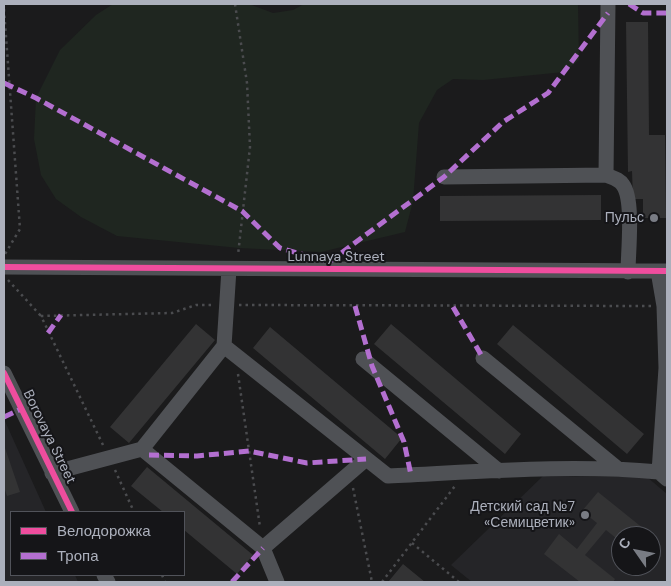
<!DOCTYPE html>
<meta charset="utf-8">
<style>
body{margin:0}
#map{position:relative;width:671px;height:586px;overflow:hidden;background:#1b1b1c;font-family:"DM Sans",sans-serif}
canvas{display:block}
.frame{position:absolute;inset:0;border:5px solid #acb0bc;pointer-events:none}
.legend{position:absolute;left:10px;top:511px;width:175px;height:65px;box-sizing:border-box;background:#151518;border:1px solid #51535a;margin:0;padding:6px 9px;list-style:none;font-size:15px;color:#acb0bc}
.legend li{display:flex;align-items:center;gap:10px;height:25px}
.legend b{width:25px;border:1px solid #51535a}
.north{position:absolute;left:611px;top:526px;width:50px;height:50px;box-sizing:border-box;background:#151518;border:1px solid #51535a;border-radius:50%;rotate:303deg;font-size:14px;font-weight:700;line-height:20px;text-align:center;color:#acb0bc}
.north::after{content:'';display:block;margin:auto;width:18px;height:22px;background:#797c84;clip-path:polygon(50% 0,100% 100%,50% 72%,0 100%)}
</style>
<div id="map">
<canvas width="671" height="586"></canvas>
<div class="frame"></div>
<ul class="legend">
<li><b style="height:6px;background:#ef4d9e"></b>Велодорожка</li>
<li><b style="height:6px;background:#b36fd0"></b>Тропа</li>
</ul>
<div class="north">С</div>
</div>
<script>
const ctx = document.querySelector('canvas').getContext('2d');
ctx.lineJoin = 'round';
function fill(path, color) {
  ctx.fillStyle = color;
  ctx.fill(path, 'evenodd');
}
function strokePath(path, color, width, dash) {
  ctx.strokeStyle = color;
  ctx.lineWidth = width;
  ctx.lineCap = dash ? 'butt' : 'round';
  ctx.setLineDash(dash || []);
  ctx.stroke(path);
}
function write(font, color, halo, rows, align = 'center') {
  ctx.font = font + ' "DM Sans",sans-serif';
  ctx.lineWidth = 4;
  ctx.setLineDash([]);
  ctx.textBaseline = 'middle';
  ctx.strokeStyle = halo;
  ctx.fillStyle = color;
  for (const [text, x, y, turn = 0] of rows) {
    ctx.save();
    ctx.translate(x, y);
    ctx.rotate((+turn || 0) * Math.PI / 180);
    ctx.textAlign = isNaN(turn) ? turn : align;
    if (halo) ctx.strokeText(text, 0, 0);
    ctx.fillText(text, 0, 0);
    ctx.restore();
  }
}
const built = new Path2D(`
 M4,419L46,512H11V575H75L78,582H4Z
 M543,476L647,477L667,494V582H472L451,565ZM621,536H651V566H621Z`);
const green = new Path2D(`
 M113,4H249L273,13L293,10L304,4H578L579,60L564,72L483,80L453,79L437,90L419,123L413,201L405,232L321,252L239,248L117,236L81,217L56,199L41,175L34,139L36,98L60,50L96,15Z`);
const building = new Path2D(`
 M626,22H648L649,135H665L666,218H643V199H633L632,171L628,172Z
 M601,195V220L440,221V196Z
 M196,324L215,340L129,443L110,427Z
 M391,324L521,434L505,454L374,344Z
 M513,325L644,434L627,454L497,344Z
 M270,327L402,438L385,459L253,348Z
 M4,445L20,492L7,496L4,487Z
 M147,467L253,555L237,574L184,530V512H163L131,486Z
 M598,492L649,533L647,536H621V542L606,530L585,555L615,579L613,582H580L544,554L559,534L577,549L597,523L582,511Z
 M403,564L425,582H388Z`);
const path = new Path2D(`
 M235,4L247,83L250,147L238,255
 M4,9L20,229L5,254
 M8,280L41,316
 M239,305L651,306
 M238,374L260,527
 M103,445L41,316L172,313L196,305H213
 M115,470L134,512
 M353,488L372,582
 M412,543L459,582
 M162,575L165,582
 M382,582L455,486`);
const minor = new Path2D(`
 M606,175L608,4
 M444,177L606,175C613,178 619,179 623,185C634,200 628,253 628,272
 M4,267L667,271
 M229,269L224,346L388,476C478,472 569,464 659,472
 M658,271L664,306L666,368L659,472L667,479
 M483,358L617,468
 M363,359L499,471
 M4,373L72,512
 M142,449L263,548L277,582
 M52,473L142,449L224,346
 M263,548L366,459
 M104,575L108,582`);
const quiet = new Path2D(`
 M629,4L643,13H667
 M4,83L36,98L242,211L280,248L329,262L444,177L503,122L548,93L608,13
 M355,306L372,366L404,442L411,475
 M453,307L483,358
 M48,333L61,315
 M4,417L21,409
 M149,455L197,456L249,451L307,463L366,459
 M232,582L263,548`);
const cycleway = new Path2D(`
 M4,267L667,271
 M4,373L72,512`);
const markers = [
 [654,218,5,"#797c84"],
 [585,515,5,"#797c84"]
];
const poiNames = [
 ["Пульс",644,218],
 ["Детский сад №7",575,507],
 ["«Семицветик»",575,523]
];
const streetNames = [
 ["Lunnaya Street",336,257],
 ["Borovaya Street",49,437,64]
];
fill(built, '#252528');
fill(green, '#1f2620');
fill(building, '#333334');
strokePath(path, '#4b4c4f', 2.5, [2.5, 4]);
strokePath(minor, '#4f5155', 15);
strokePath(quiet, '#b36fd0', 5, [10, 5]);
strokePath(cycleway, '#ef4d9e', 6);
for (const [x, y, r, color] of markers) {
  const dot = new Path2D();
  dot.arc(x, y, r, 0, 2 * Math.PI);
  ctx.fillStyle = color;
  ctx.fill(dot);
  strokePath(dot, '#151518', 2);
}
write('14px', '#acb0bc', '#151518', poiNames, 'right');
write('14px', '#acb0bc', '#151518', streetNames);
</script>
